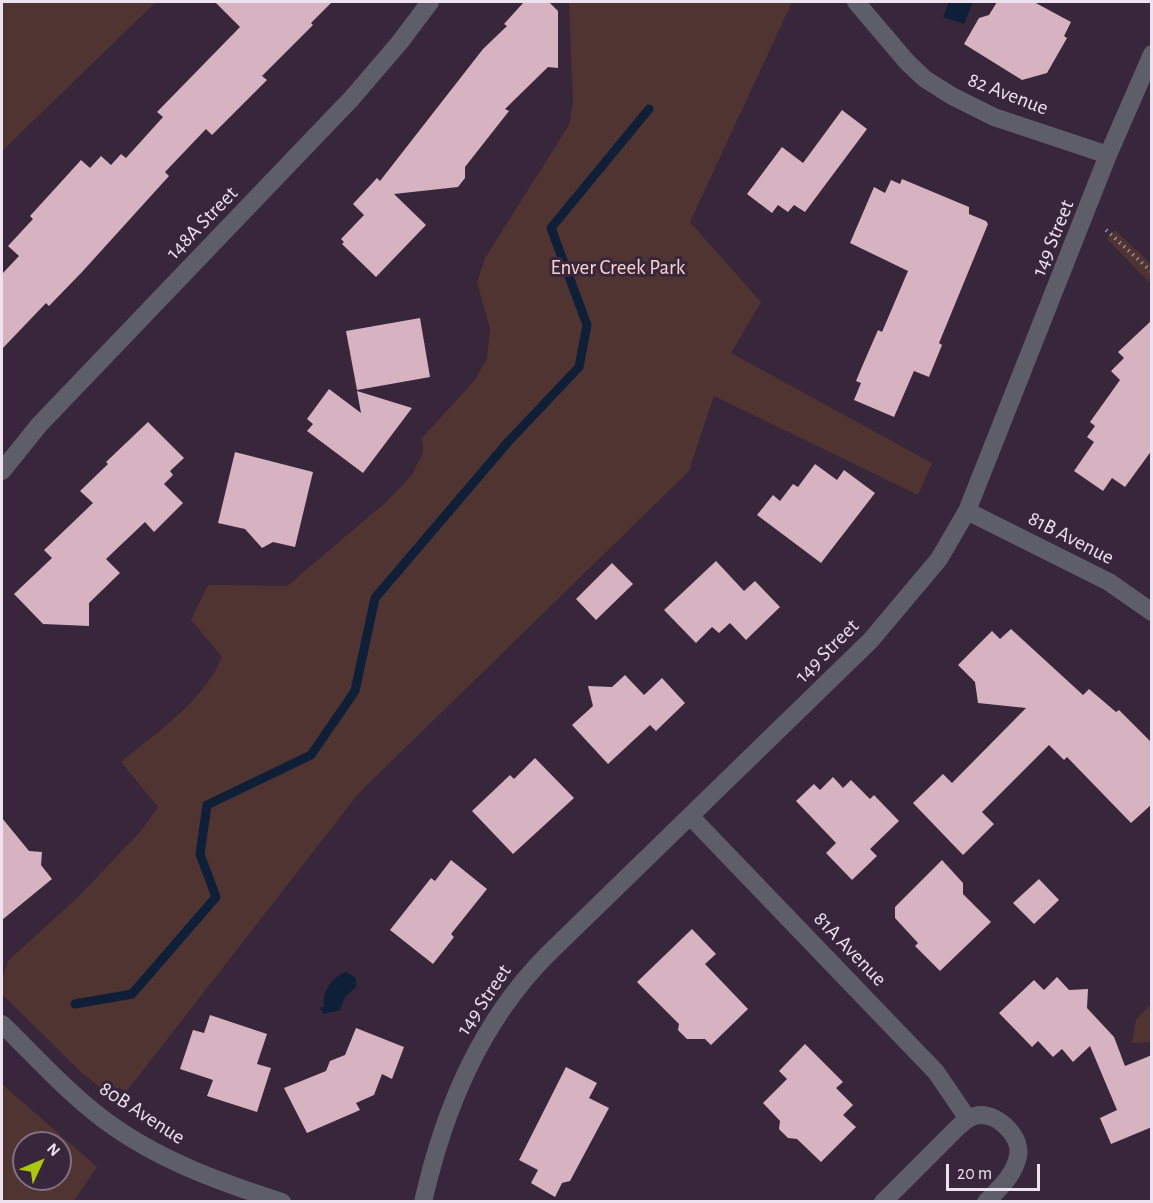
<!DOCTYPE html>
<style>
body{margin:0}
#map{position:relative;width:1153px;height:1203px;overflow:hidden;background:#38263b;font-family:"Alegreya Sans",sans-serif}
canvas{display:block}
.frame{position:absolute;inset:0;border:3px solid #eee2f0;pointer-events:none}
.north{position:absolute;left:12px;top:1131px;width:60px;height:60px;box-sizing:border-box;background:#38263b;border:2px solid #817183;border-radius:50%;rotate:46deg;font-size:16px;font-weight:700;line-height:24px;text-align:center;color:#eee2f0}
.north::after{content:'';display:block;margin:auto;width:21px;height:27px;background:#adc60f;clip-path:polygon(50% 0,100% 100%,50% 72%,0 100%)}
.scale{position:absolute;left:946px;top:1164px;width:94px;height:27px;box-sizing:border-box;border:3px solid #eee2f0;border-top:0;padding-left:8px;font-size:18px;line-height:21px;white-space:nowrap;color:#eee2f0;-webkit-text-stroke:4px #38263b;paint-order:stroke}
</style>
<div id="map">
<canvas width="1153" height="1203"></canvas>
<div class="frame"></div>
<div class="north">N</div>
<div class="scale">20 m</div>
</div>
<script>
const ctx = document.querySelector('canvas').getContext('2d');
ctx.lineJoin = 'round';
function fill(path, color) {
  ctx.fillStyle = color;
  ctx.fill(path, 'evenodd');
}
function strokePath(path, color, width, dash) {
  ctx.strokeStyle = color;
  ctx.lineWidth = width;
  ctx.lineCap = dash ? 'butt' : 'round';
  ctx.setLineDash(dash || []);
  ctx.stroke(path);
}
function write(font, color, halo, rows, align = 'center') {
  ctx.font = font + ' "Alegreya Sans",sans-serif';
  ctx.lineWidth = 6;
  ctx.setLineDash([]);
  ctx.textBaseline = 'middle';
  ctx.strokeStyle = halo;
  ctx.fillStyle = color;
  for (const [text, x, y, turn = 0] of rows) {
    ctx.save();
    ctx.translate(x, y);
    ctx.rotate((+turn || 0) * Math.PI / 180);
    ctx.textAlign = isNaN(turn) ? turn : align;
    if (halo) ctx.strokeText(text, 0, 0);
    ctx.fillText(text, 0, 0);
    ctx.restore();
  }
}
const green = new Path2D(`
 M2,2H156L2,151Z
 M569,2H792L690,222L761,302L731,353L932,463L918,495L714,396L689,471L358,794L126,1092L119,1087L111,1096L82,1073L3,995V977L8,961L79,896L141,831L158,807L121,762C158,731 204,701 222,657L191,620L208,585L287,586L386,502L412,475L423,452L422,438L474,381L487,359L490,329L477,282L485,258L569,125L573,103Z
 M1115,230L1151,264V284L1107,239Z
 M1151,1004V1042L1132,1043L1136,1019Z
 M3,1085L97,1167L74,1201H2ZM24,1143H60V1179H24Z`);
const water = new Path2D(`
 M949,2H973L964,24L943,17Z
 M346,972L356,978V987L345,997L340,1010L324,1014L320,1008L324,1006C322,992 332,977 346,972Z`);
const stream = new Path2D(`
 M75,1004L132,994L216,897L200,854L207,805L311,755L355,691L375,598L508,442L579,367L587,325L551,228L649,109`);
const building = new Path2D(`
 M215,2H332L311,23L313,25L262,76L267,80L212,135L206,129L165,172L169,176L82,272L49,306L46,303L2,349V274L19,256L8,246L33,219L30,216L81,160L90,168L101,156L111,165L121,154L126,158L163,117L157,112L240,27Z
 M524,2H549L558,11V68L548,67L505,109L509,111L465,167V178L458,187L394,194L426,225L376,277L342,244L344,242L341,239L364,215L353,204L377,178L380,181L483,49L507,26L504,24Z
 M997,2H1034L1071,22L1064,36L1067,38L1047,73L1022,80L964,44L979,18L989,15Z
 M842,110L867,129L805,212L794,205L788,212L778,205L772,213L747,194L782,147L803,163Z
 M902,179L969,207V214L986,221L988,224L939,343L942,345L929,377L914,371L894,417L854,400L861,383L856,381L861,369L878,330L882,332L908,271L850,243L874,187L885,193L891,180L900,184Z
 M420,318L430,377L357,390L346,331Z
 M1152,320V450L1125,487L1112,478L1103,491L1074,471L1094,442L1087,437L1095,426L1090,422L1120,380L1111,371L1124,358L1118,352Z
 M329,389L361,413L357,391L412,408L363,473L307,431L313,424L307,419Z
 M148,422L184,458L170,471L173,475L164,484L183,503L154,532L145,522L106,559L120,573L89,603V626L43,624L14,594L52,558L44,550L93,503L80,491L108,464L106,462Z
 M235,452L313,472L295,547L273,542L262,548L245,529L218,523Z
 M815,464L837,480L844,470L875,493L821,563L757,515L773,495L780,501L793,484L798,487Z
 M716,561L744,591L755,581L780,607L746,640L730,623L719,633L712,627L696,643L664,610Z
 M612,563L633,584L596,620L576,599Z
 M1011,629L1083,695L1089,689L1116,712L1119,710L1152,743V804L1131,823L1067,757L1064,760L1049,745L982,812L994,824L963,855L913,803L943,774L952,783L1026,708L978,703L975,682L958,665L992,631L1000,639Z
 M625,675L644,695L662,678L685,703L656,731L650,725L608,764L572,725L593,706L588,686L612,687Z
 M535,758L574,798L513,854L472,811L510,775L514,779Z
 M833,777L843,788L851,780L870,799L874,795L899,821L870,849L877,856L852,880L826,853L836,843L796,801L814,784L820,790Z
 M2,818L29,851L42,852L41,865L52,879L2,920Z
 M451,860L487,889L451,934L454,937L433,964L390,930L431,878L435,881Z
 M942,860L963,883V894L991,922L940,971L915,946L918,943L895,918V907Z
 M1039,879L1059,900L1034,924L1013,903Z
 M692,929L716,954L705,964L748,1009L711,1045L705,1039H687L678,1030L679,1024L637,982Z
 M1057,977L1069,990L1088,989L1087,1008L1114,1037L1125,1066L1152,1055V1127L1111,1144L1100,1118L1117,1110L1090,1046L1073,1062L1062,1049L1053,1057L1038,1041L1032,1047L999,1013L1034,980L1044,990Z
 M210,1015L267,1034L257,1064L271,1068L257,1112L207,1096L213,1080L180,1069L193,1030L204,1033Z
 M356,1028L404,1047L392,1079L382,1074L374,1095L356,1103L360,1110L307,1133L284,1088L326,1071L330,1061L345,1055Z
 M805,1044L843,1082L836,1088L853,1105L843,1115L856,1127L821,1162L797,1139L788,1138L779,1129L780,1121L763,1103L787,1079L779,1071Z
 M566,1067L597,1083L589,1098L609,1108L570,1181L562,1183L555,1197L531,1183L538,1170L519,1160Z`);
const path = new Path2D(`
 M1106,230L1152,272`);
const minor = new Path2D(`
 M856,2L907,62L925,79L952,96L994,117L1108,155
 M2,471L39,425L352,98L400,42L430,2
 M967,511L1109,582L1152,612
 M691,817L936,1072L968,1119
 M2,1024C35,1056 66,1091 103,1119C156,1159 219,1182 282,1202
 M423,1202C444,1110 480,1022 548,954L871,640L939,559L967,511L1108,155L1152,54
 M883,1202L957,1128C964,1122 971,1115 981,1115C1000,1115 1022,1138 1018,1156C1015,1174 999,1189 986,1202`);
const streetNames = [
 ["82 Avenue",1008,94,21],
 ["148A Street",202,223,-46],
 ["149 Street",1053,238,-68],
 ["81B Avenue",1071,538,27],
 ["149 Street",827,651,-45],
 ["81A Avenue",850,949,46],
 ["149 Street",484,1000,-56],
 ["80B Avenue",142,1113,33]
];
const parkNames = [
 ["Enver Creek Park",618,268]
];
fill(green, '#4f3431');
fill(water, '#0f1f37');
strokePath(stream, '#0f1f37', 9);
fill(building, '#d7b2c0');
strokePath(path, '#9b8c9e', 4, [1.5, 4.5]);
strokePath(minor, '#5e5d6a', 18);
write('21px', '#eee2f0', '#38263b', streetNames);
write('21px', '#fbd1cc', '#38263b', parkNames);
</script>
